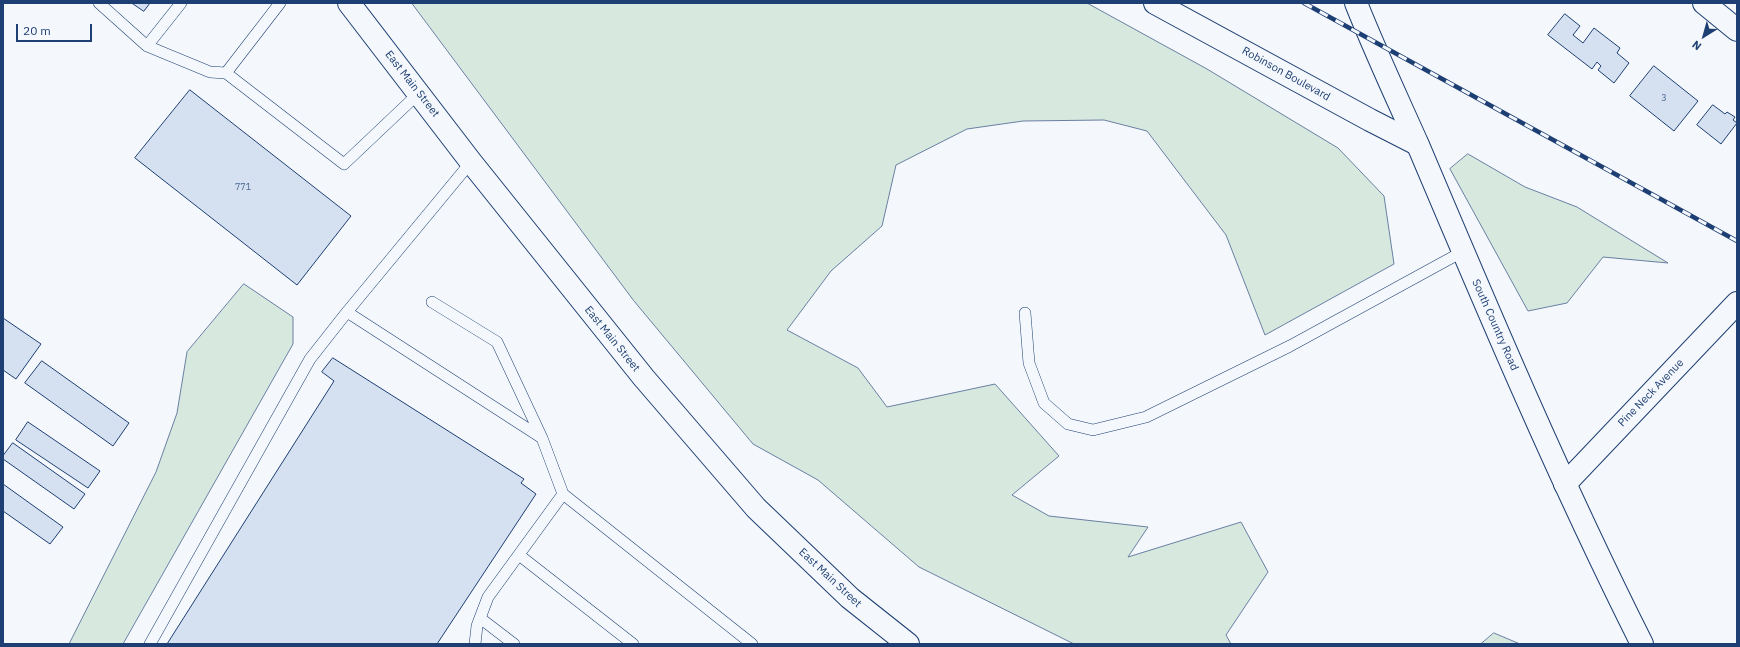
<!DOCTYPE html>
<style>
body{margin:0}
#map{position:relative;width:1740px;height:647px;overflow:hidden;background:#f4f7fb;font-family:"IBM Plex Sans",sans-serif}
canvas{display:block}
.frame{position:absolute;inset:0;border:4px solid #1d3f73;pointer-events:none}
.north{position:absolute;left:1684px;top:16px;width:40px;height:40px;-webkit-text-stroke:3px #f4f7fb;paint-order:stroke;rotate:217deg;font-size:11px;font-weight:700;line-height:16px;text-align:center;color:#1d3f73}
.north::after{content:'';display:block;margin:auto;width:14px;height:18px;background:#1d3f73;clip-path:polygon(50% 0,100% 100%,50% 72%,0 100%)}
.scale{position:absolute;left:16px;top:24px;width:76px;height:18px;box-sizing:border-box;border:2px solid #1d3f73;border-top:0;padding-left:5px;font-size:12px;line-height:14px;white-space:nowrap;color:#1d3f73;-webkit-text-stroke:3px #f4f7fb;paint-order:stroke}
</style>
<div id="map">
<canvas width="1740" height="647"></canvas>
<div class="frame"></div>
<div class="north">N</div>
<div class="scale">20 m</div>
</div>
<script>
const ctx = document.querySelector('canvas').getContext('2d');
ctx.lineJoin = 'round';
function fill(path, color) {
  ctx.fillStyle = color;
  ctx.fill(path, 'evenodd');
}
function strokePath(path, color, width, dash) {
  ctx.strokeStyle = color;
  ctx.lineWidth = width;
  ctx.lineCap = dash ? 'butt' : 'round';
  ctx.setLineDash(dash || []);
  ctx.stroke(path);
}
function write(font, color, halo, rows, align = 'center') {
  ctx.font = font + ' "IBM Plex Sans",sans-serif';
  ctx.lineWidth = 3;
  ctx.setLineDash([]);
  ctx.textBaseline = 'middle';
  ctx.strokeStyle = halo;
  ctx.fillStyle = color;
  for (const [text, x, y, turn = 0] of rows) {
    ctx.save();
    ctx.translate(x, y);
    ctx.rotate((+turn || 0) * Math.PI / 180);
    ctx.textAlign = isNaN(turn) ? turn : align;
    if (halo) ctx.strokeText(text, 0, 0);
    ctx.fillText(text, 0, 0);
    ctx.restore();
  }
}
const green = new Path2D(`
 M412,3H1087L1207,69L1338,148L1384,196L1394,264L1265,335L1226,235L1147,131L1104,120L1023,121L967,129L896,165L882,226L831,271L787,330L858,368L887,407L995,384L1059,456L1012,495L1049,516L1148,527L1128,557L1241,522L1268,572L1226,635L1231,644H1074L919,567L818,480L753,444L634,301Z
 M1468,154L1525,187L1577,207L1668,263L1603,257L1567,303L1528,311L1450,169Z
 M244,284L293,317V344L123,644H69L156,472L177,413L187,352Z
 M1494,633L1520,644H1481Z`);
const building = new Path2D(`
 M132,3H150L144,11Z
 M1565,14L1580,26L1573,35L1583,43L1594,28L1620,48L1617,53L1629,63L1614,83L1598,70L1601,66L1597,62L1592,69L1548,35Z
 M1654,66L1698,101L1674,131L1630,96Z
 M190,90L351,216L297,285L135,158Z
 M1713,105L1725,114L1727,112L1735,117L1733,120L1737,123L1721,144L1697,125Z
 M3,318L41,344L16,379L3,370Z
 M333,358L524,479L521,483L536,494L437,644H167L334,381L322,372Z
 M42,361L129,423L113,446L25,383Z
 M28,422L100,471L88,488L16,440Z
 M13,443L85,494L74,509L3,459V456Z
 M3,484L63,527L50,544L3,511Z`);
const lane = new Path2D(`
 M99,3L147,46L210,72L226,73L344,164L419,93
 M147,46L181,3
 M226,73L280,3
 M432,302L497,342L542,438
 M347,312L542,438L563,494L488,597L477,626L475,644
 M1025,313L1029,363L1044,403L1068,424L1093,430L1146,417L1290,346L1462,252
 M563,494L752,644
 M519,555L633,644
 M480,618L514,644
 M150,644L310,359L347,312L471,162`);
const street = new Path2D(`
 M1155,3L1370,120L1417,144
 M1704,3L1737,30
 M1565,484L1737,303`);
const secondary = new Path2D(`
 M1356,3C1375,51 1397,98 1418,145C1489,313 1560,481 1642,644`);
const primary = new Path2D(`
 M349,3L471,162L644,378L756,508L850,598L908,644`);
const rail = new Path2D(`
 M1304,3L1737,241`);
const numberNames = [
 ["3",1664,98],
 ["771",243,187]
];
const streetNames = [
 ["Robinson Boulevard",1286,74,29],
 ["East Main Street",412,84,52],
 ["South Country Road",1495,325,66],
 ["East Main Street",612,339,51],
 ["Pine Neck Avenue",1651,393,-46],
 ["East Main Street",830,578,43]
];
fill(green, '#d7e8df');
strokePath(green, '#687fa3', 1);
fill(building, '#d5e0f0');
strokePath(building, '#1d3f73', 1);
strokePath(lane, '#1d3f73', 12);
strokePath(street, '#1d3f73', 24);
strokePath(secondary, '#1d3f73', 24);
strokePath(primary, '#1d3f73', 24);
strokePath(lane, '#f4f7fb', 11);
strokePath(street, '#f4f7fb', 22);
strokePath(secondary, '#f4f7fb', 22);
strokePath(primary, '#f4f7fb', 22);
strokePath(rail, '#1d3f73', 4.5);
strokePath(rail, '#f4f7fb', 3, [9]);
write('9px', '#4b6792', null, numberNames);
write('11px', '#1d3f73', '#f4f7fb', streetNames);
</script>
